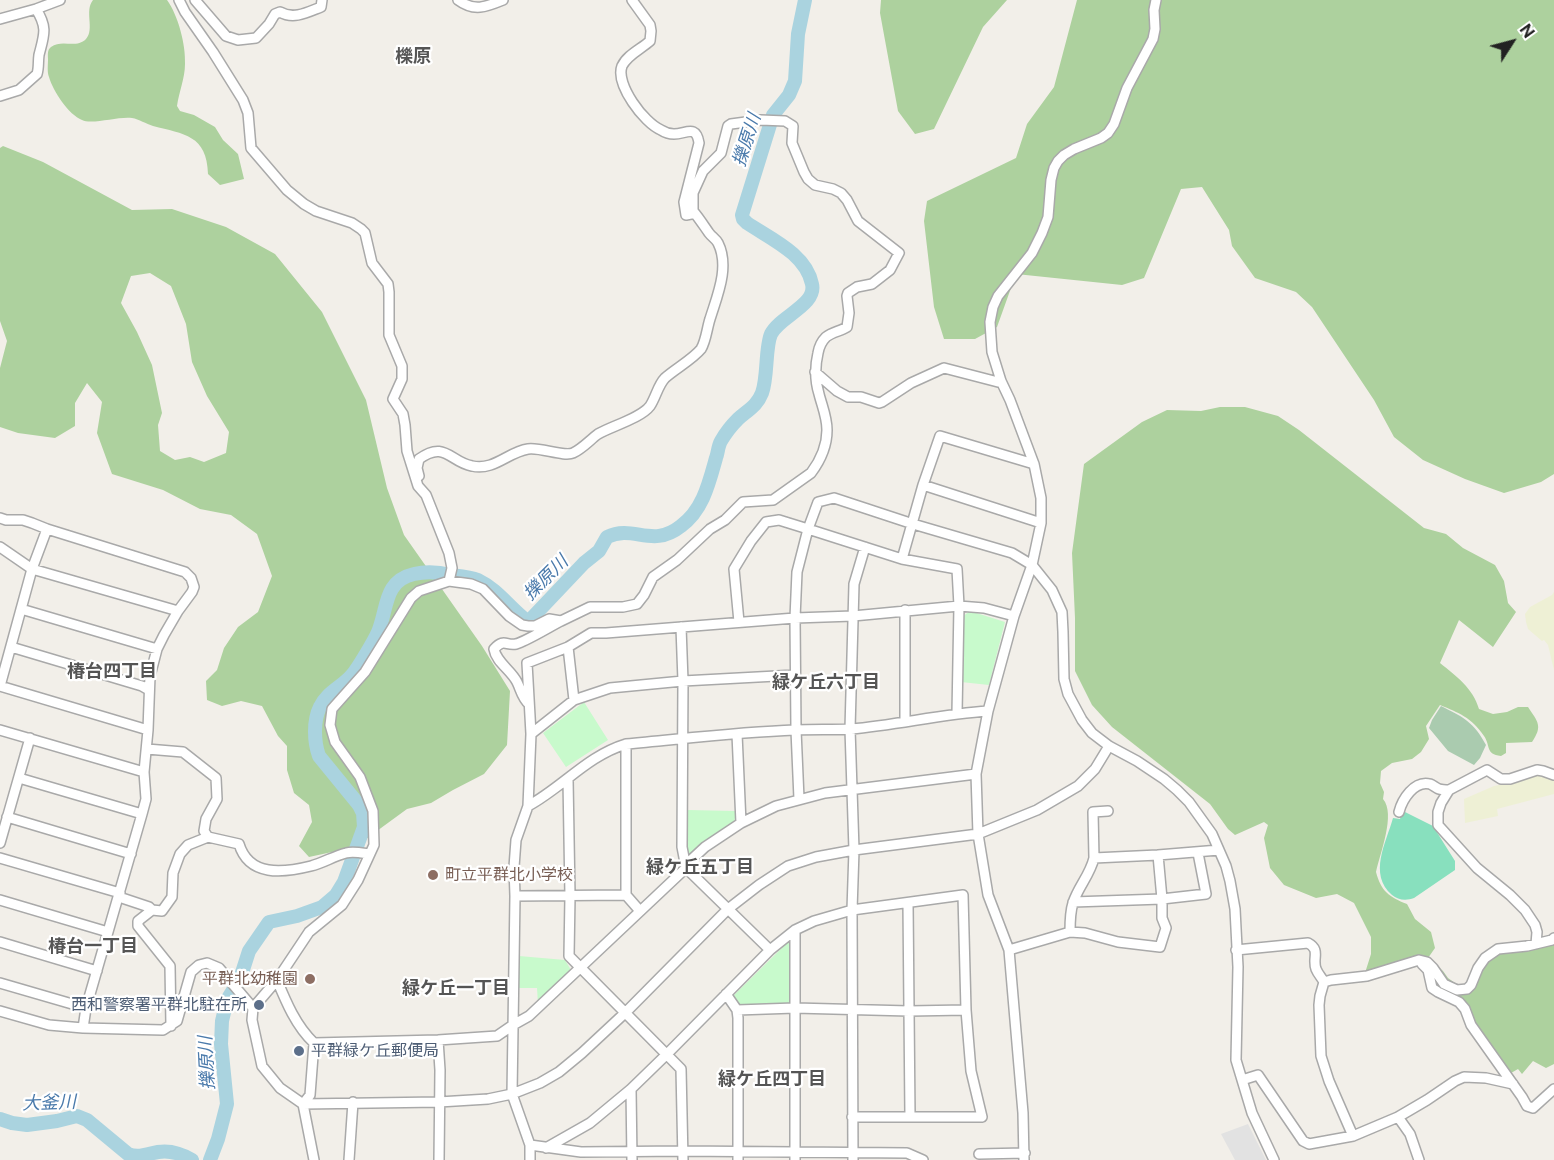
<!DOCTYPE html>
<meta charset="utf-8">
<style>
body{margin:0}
#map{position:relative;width:1554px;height:1160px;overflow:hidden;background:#f2efe9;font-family:"Public Sans",sans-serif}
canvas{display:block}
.north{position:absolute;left:1482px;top:12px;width:60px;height:60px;-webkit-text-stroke:4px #fff;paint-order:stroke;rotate:54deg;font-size:16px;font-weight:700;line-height:24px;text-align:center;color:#222}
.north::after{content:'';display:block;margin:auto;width:21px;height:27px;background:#222;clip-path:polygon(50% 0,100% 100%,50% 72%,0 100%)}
</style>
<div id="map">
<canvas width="1554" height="1160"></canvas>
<div class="north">N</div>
</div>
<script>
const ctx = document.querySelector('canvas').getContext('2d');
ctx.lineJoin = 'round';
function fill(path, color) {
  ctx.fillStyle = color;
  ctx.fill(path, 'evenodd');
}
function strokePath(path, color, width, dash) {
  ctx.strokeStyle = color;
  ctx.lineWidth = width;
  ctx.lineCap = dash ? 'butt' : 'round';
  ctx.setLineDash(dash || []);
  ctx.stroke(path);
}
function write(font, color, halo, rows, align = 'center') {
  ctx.font = font + ' "Public Sans","Noto Sans JP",sans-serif';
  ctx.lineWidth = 4.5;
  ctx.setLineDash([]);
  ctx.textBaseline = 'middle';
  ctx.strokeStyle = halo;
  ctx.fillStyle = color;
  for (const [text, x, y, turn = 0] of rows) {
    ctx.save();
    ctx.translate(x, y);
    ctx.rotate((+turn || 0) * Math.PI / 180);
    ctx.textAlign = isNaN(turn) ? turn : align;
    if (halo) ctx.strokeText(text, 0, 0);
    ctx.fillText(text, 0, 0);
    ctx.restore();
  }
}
const farmland = new Path2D(`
 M1554,592V670L1548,645L1544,640L1542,641L1528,629L1526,622L1525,614L1530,607L1552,595Z
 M1535,774L1554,778V794L1497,809L1498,816L1465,823L1464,799L1494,786L1514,782Z`);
const forest = new Path2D(`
 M93,0H167C178,15 186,45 185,64C185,78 179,92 177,106L180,111L194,115L215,127L223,140L238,154L244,179L220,185L208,174C207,135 184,134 153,126C146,124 139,119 132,118C119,116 92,125 82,120C69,115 53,91 49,77C47,72 48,65 48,59C48,55 47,50 51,47C62,39 76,49 86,39C95,29 84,11 93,0Z
 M881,0H1007L983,27L934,129L915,134L898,111L880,13Z
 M1077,0H1554V474L1541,482L1504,493L1465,479L1423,460L1394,437L1374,400L1312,307L1296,292L1255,278L1232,246L1229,230L1202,187L1181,189L1144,278L1122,285L1016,274L997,327L975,339H944L934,307L924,221L927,201L1016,158L1027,124L1054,87Z
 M3,146L43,162L132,210L172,209L226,227L275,254L322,312L366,400L387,488L404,535L482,646L510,691L507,745L484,774L453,790L431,803L407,809L355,847L309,857L299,846L312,822L309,805L294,793L287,770V746L278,736L262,706L241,701L222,706L207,700L206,681L217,670L224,648L238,627L258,612L272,576L257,534L231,515L200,509L163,490L112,474L97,433L102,402L87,383L75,403V426L55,438L18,433L0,427V368L7,341L0,321V148ZM150,273L171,286L186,324L192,362L207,396L229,432L226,453L204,462L190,457L175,460L160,451L158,425L162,413L152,365L137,332L121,303L131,276Z
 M1220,407H1245L1278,416L1299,430L1424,528L1446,534L1463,548L1495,565L1504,581L1508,603L1516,612L1493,647L1459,620L1440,663C1456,676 1473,688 1479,709L1493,714L1507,712L1518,707H1528C1538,722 1543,726 1532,742L1506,743V753L1501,756C1485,754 1491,746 1484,736C1471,717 1459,713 1440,705L1426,726L1429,739L1421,752L1412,759L1392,763L1381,771L1380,783L1384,792L1383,799C1396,814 1380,853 1376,872C1381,891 1389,897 1407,904L1415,919L1431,932L1435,948L1428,958L1424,956L1414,957L1365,973L1371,954V937L1354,903L1337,894L1316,898L1284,885L1270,868L1264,838L1268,825L1264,822L1235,835L1228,829L1210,804L1112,727L1092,705L1075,671V618L1072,553L1084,464L1142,422L1167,410L1201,411Z
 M1554,941V1064L1546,1068L1533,1061L1522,1074L1518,1069L1511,1073L1479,1031L1473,1022L1470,1013L1437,990L1424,963H1434L1443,971L1448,978L1466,991L1491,959L1502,951Z`);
const cemetery = new Path2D(`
 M1441,706C1463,717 1474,722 1486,745L1480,758L1474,765L1448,751L1429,728L1432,720Z`);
const park = new Path2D(`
 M970,611L1005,622L989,685L961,682L962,617Z
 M584,702L608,740L566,767L543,733Z
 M688,810L736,811L734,824L688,855Z
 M788,942L791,944L790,1003L741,1005L732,997Z
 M519,956L565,960L571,970L538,1004L537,988H519Z`);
const pitch = new Path2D(`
 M1403,811L1433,826L1455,861V870L1414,898C1406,901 1398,900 1392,895C1368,874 1386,843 1393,818L1400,819Z`);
const parking = new Path2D(`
 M1248,1124L1266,1160H1235L1221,1134Z`);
const river = new Path2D(`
 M0,1119L12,1123L27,1125L57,1121L77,1116L87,1120L128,1154C139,1158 147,1154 158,1152C170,1150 182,1154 192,1160
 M210,1160L218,1139L227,1104L221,1044L222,1021L227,1000L240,979L249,951L269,922L297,916L322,907L336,895L344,882L364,827L363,813L359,805L319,756C314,742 313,721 320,707C327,692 342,687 352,675C358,668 374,641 378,632C388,609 383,581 414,574C426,571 439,572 451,575C459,576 470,577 478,580C497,589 510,608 527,621L530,620L584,563L599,551L607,537C634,524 652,549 681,526C703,510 709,483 716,458C718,453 718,446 721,441C725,434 732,425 738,419C748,410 757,406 762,393C768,377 765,348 771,334C780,316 817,305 812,284C806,254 771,239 747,223L743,219L742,215L773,115L789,95L795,81L798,34L805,0`);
const minor = new Path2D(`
 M179,0L185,12L213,52L243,100L248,113L251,148L287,190L304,204L316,211L352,223L361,229L365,233L372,263L388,284L389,292V335L402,366V379L393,399L403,414L405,425L407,451L418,486L426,495L449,553L452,568L449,581
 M195,0L226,36L238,40L256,38L269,24L275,14L280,12C294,20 308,12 321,7L322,0
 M458,0C474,12 486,7 503,0
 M0,19L36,9L60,0
 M0,96L19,90L37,74C39,68 38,62 39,55C44,35 48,28 36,9
 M815,372L837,391L848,397H861L879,403L882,402L911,383L944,368L998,382L1001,381
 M419,476L417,468L419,459C445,440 450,462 472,466C494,471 508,452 528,449C540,447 564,457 573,453C582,449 590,440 598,434C612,426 641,418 650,406C656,397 658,385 665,378C675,369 693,359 701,349C706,341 707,328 710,319C717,296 730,267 718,243C716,239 712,237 709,233C704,226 699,218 693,211
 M923,485L1041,523
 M0,518L6,520H23L32,523L47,529L185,572L191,578L194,587L192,592L178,611L164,635L157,649L150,676L148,730L144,772L146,799L142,814L86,1008L83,1028
 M0,547L32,569L178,611
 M902,559L923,485L940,436L1034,464
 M21,609L157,649
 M905,610V722
 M739,622L734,569L751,541L766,522L779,520L808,529L818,502L834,498L913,524L1012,553L1032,565L1052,590L1062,612L1063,632L1064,679L1068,694L1082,720L1092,733L1109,746L1137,761L1164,779L1177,790L1189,802L1212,834L1226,866L1230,881L1235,909L1238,967L1236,1060L1252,1113L1274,1160
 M681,627L683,681L682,847L686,868L770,950
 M11,647L142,686L149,690
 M568,647L574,700
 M0,686L32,569L47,529
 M0,686L148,730
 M529,704C522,698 521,690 517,682C511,670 496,662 494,649C504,638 506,646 516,644C525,642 551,626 561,621
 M0,730L144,772
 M531,734L574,700L610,688L683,681L795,675
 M737,734L741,823
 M626,744V895L640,911
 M147,749L183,752L216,778L217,799L206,819L204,831L208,837
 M19,778L142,814
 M568,779L570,896L569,956L681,1069L683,1160
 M799,799L796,730L795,618L797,572L808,529L902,559L957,569L959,606L957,713
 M528,806C563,787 587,756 626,744C682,739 739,732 795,730C814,729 832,730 851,729C897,725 942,714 988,711
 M1399,812C1402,800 1414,780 1430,784C1433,785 1436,788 1439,789C1442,790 1446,790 1449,790
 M7,817L131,854
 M0,843L30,738
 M0,858L120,893
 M1094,858L1093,812L1108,811
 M515,896L626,895
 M119,897L149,907L152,910
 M0,900L108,932
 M1073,902L1162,899L1206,894L1198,853
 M908,903L910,1117
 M795,930V1160
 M1070,932L1085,933L1118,942L1160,947L1166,928L1162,918V899L1158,855
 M0,942L97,971
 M1536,944L1537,932L1535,925L1525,910L1510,895L1477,868L1438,825V812L1441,803L1449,790L1487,770L1501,779H1510L1537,770L1543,771L1554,775
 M1009,950L1070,932C1070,923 1070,912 1073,903C1078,887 1090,875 1094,858L1158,855L1219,850
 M1236,950L1308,943C1321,950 1312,958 1316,969C1318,974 1322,978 1324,982
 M1422,964L1428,970L1432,988L1438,992L1459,1002L1465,1009L1471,1025L1522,1097L1527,1106L1533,1108L1554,1089
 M277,980C286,1002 296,1026 314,1043L438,1040L497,1036L513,1025L529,1016L686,868L691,860L705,847L741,823L776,806L825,793L976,774
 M0,983L86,1008
 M726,994L737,1010L738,1018V1160
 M253,1008L277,980L309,932L342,905L358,880L374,845L373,811L360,777L335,742L330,725L332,709L365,672L411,598L419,591L449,581L471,584L483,589L509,616L522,625L528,626H535L549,619L561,621L590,607H623L637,604L644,595L653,577L677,560L710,529L725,520L743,502L773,500L811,473C820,461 827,445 827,430C827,417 822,406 819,394C815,381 815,366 818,353C819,347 822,341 826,337C832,332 841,331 847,327L849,313L847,296L848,293L857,287L872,284L890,270L899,253L858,221L847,200L841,193L833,189L815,185L808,179L804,172L792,143L793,126L785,121L761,120L731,124L728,126L721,153L703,171L693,193V211L691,214L686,215L684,202L699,143C696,124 686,134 674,134C670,134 664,132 661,130C644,123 615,84 622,66C627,55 641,49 650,41L651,31L650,25L632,0
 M737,1010L795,1008L909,1011L966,1010
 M0,1011L49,1025L83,1028L163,1030L177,1021L191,972L199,965L207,963L219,968L253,1008L252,1020L262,1066L280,1088L303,1104L314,1160
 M171,1026L170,966L138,926V921L152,910L162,911L172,897L173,873L180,854L188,845L208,837L239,844C249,877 283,873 311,866C323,863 334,856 346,853C353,851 362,853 369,854
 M438,1040L440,1070L439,1160
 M1242,1080L1258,1075L1303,1141L1309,1144L1353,1136L1398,1117L1410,1134L1419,1160
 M631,1089L632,1160
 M303,1104L439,1102L488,1099L512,1094L540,1083L559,1072L582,1053L626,1012L728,909L759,885L788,866L816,857L854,850L978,834L1037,810L1078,786L1095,769L1109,746
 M303,1104L310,1095L314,1043
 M1398,1117L1427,1100L1455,1081L1464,1077L1486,1078L1513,1084
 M1353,1136L1329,1081L1321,1056L1319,1005L1320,996L1324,982L1331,980L1367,976L1419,960L1427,962L1433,968L1444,984L1457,990L1467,989L1471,985L1478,968L1485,958L1498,949L1527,946L1552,940L1554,938
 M530,1145L581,1152L682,1151L907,1153L923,1160
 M546,1148L590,1123L631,1089L666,1055L770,950L795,930L814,921L852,910L963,895L966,1010L971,1071L982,1117H852
 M979,1154L1025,1153
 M349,1160L353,1102
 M530,1160V1145L512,1094L515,896L514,867L516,840L528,806L531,734L527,663L568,647L591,633H606L795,618L853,616L959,606L984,608L1014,616
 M853,1160L852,910L854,850L850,729L854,584L865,547
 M1024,1160L1023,1113L1009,950L988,895L978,834L976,774L988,711L1014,616L1032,565L1041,523V498L1034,464L1010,400L1001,381L992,352L990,322L993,307L998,296L1032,253L1042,233L1048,217L1051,180L1054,168L1058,161L1064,155L1074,149L1101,138L1108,133L1114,124L1127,88L1153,39L1155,29L1154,10L1156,0`);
const markers = [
 [433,875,6,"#8d6e63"],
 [310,979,6,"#8d6e63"],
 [259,1005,6,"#5c6f8a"],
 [299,1051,6,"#5c6f8a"]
];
const educationNames = [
 ["町立平群北小学校",445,875],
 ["平群北幼稚園",298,979,"right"]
];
const serviceNames = [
 ["西和警察署平群北駐在所",247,1005],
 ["平群緑ケ丘郵便局",311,1051,"left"]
];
const neighbourhoodNames = [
 ["櫟原",413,56],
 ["椿台四丁目",112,671],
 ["緑ケ丘六丁目",826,682],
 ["緑ケ丘五丁目",700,867],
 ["椿台一丁目",93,946],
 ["緑ケ丘一丁目",456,988],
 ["緑ケ丘四丁目",772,1079]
];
const waterNames = [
 ["擽原川",747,140,-72],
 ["擽原川",546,578,-45],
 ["擽原川",207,1063,-93],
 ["大釜川",49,1103,-2]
];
fill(farmland, '#eef0d5');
fill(forest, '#add19e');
fill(cemetery, '#aacbaf');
fill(park, '#c8facc');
fill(pitch, '#88e0be');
fill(parking, '#e2e2e2');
strokePath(river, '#aad3df', 14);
strokePath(minor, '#a9a9a9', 12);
strokePath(minor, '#fff', 9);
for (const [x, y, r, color] of markers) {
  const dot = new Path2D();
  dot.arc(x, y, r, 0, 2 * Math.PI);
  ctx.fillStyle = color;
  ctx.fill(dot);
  strokePath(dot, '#fff', 2);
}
write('16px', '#785e54', '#fff', educationNames, 'left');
write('16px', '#4e5e75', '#fff', serviceNames, 'right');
write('bold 18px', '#555', '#fff', neighbourhoodNames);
write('italic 18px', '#4a7aab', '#fff', waterNames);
</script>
